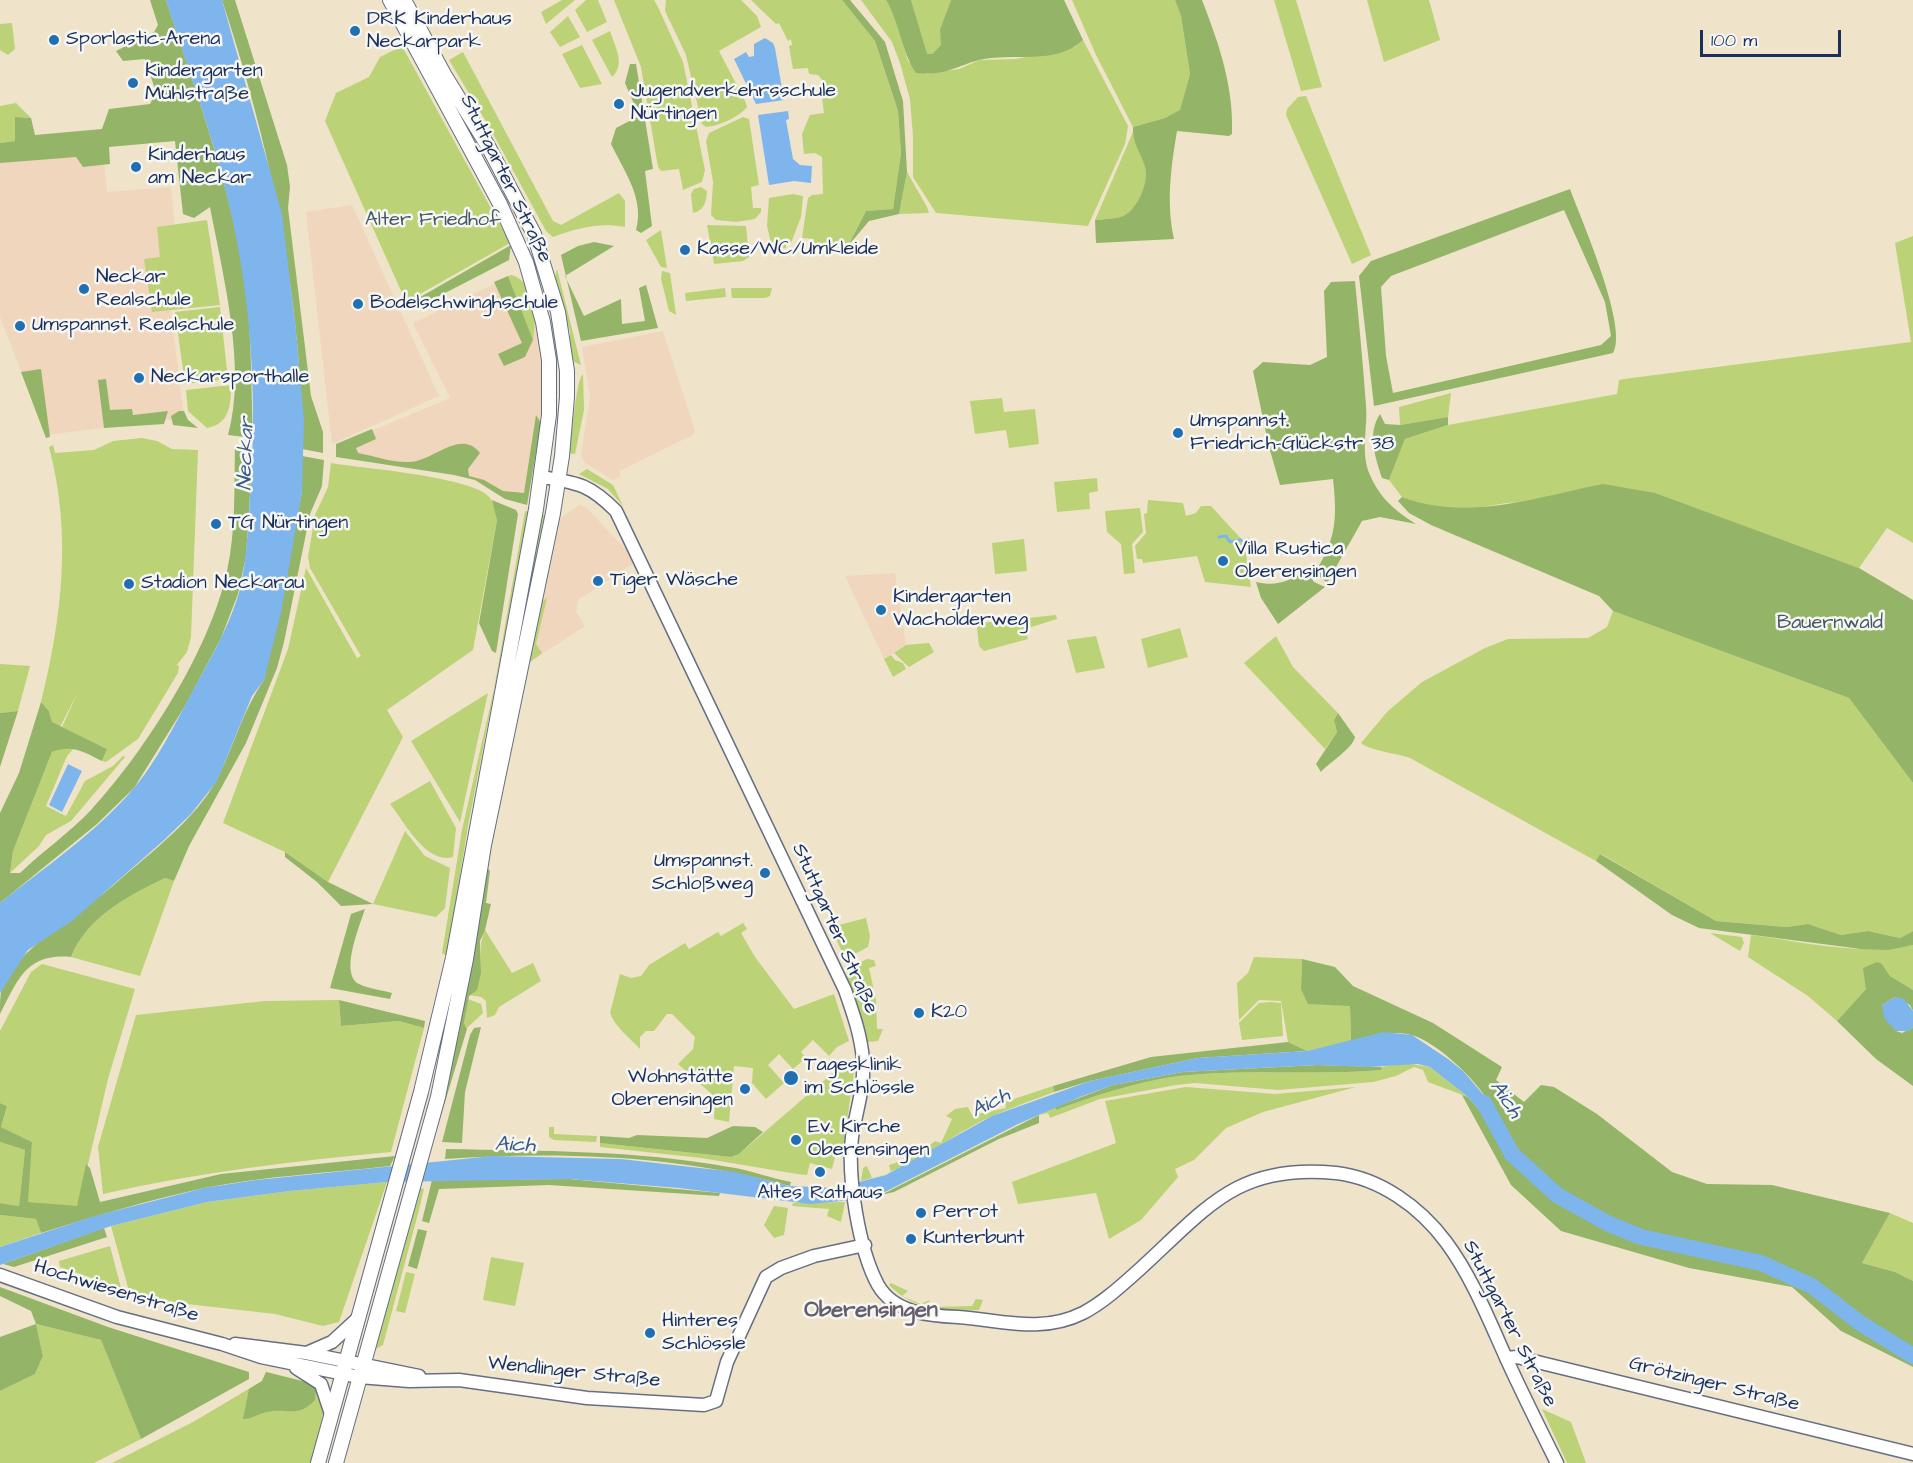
<!DOCTYPE html>
<meta charset="utf-8">
<style>
body{margin:0}
#map{position:relative;width:1913px;height:1463px;overflow:hidden;background:#efe4c9;font-family:"Architects Daughter",sans-serif}
canvas{display:block}
.scale{position:absolute;left:1700px;top:30px;width:141px;height:27px;box-sizing:border-box;border:3px solid #1b2f5e;border-top:0;padding-left:8px;font-size:18px;line-height:21px;white-space:nowrap;color:#1b2f5e;-webkit-text-stroke:4px #f6f6f2;paint-order:stroke}
</style>
<div id="map">
<canvas width="1913" height="1463"></canvas>
<div class="scale">100 m</div>
</div>
<script>
const ctx = document.querySelector('canvas').getContext('2d');
ctx.lineJoin = 'round';
function fill(path, color) {
  ctx.fillStyle = color;
  ctx.fill(path, 'evenodd');
}
function strokePath(path, color, width, dash) {
  ctx.strokeStyle = color;
  ctx.lineWidth = width;
  ctx.lineCap = dash ? 'butt' : 'round';
  ctx.setLineDash(dash || []);
  ctx.stroke(path);
}
function write(font, color, halo, rows, align = 'center') {
  ctx.font = font + ' "Architects Daughter",sans-serif';
  ctx.lineWidth = 5;
  ctx.setLineDash([]);
  ctx.textBaseline = 'middle';
  ctx.strokeStyle = halo;
  ctx.fillStyle = color;
  for (const [text, x, y, turn = 0] of rows) {
    ctx.save();
    ctx.translate(x, y);
    ctx.rotate((+turn || 0) * Math.PI / 180);
    ctx.textAlign = isNaN(turn) ? turn : align;
    if (halo) ctx.strokeText(text, 0, 0);
    ctx.fillText(text, 0, 0);
    ctx.restore();
  }
}
const built = new Path2D(`
 M103,151L107,192L171,187L178,260L165,261L184,418L46,435L0,317V161Z
 M352,205L439,396L332,444L306,212Z
 M511,276L527,286L541,351L543,399L538,450H534L526,504L475,480L454,474L337,456L336,446L450,398L413,323Z
 M663,331L695,431L693,435L619,471L621,476L613,480L585,463L581,455L590,397L582,347Z
 M579,505L585,506L628,552L634,563L578,600L576,611L585,626L528,663L559,519Z
 M895,573L906,645L884,659L845,576Z`);
const green = new Path2D(`
 M562,0H575L546,24L541,12Z
 M586,0H598L607,22L587,32L575,10Z
 M614,0H654L658,7L683,62L705,170L702,182L683,190L679,169L661,171L658,167L641,67Z
 M666,0H741L757,16L761,27L719,51L745,101L747,107C739,117 719,126 706,127L702,124L686,55L665,11Z
 M751,0H842L875,41L898,111L901,153L893,209L866,211L848,246L814,245V239L802,238L808,198L812,195L823,194L822,157L815,153L804,154L802,134L810,115L824,113L822,97L826,91L824,82L818,75L809,74L808,68L793,69L789,46L792,45L791,39L788,41L779,23L776,24Z
 M861,0H886L893,11L908,61L926,74L959,69L980,60L1016,59L1075,47L1083,40L1128,126L1125,144L1088,226L936,213L913,177V137L910,99L900,63L892,42Z
 M911,0H951L940,29L942,45L932,54H926Z
 M1072,0H1175L1181,16L1190,74L1180,111L1165,118L1133,127L1096,55Z
 M1274,0H1296L1322,87L1301,91Z
 M1367,0H1429L1440,40L1384,62Z
 M568,16L580,37L560,47L550,32Z
 M12,23L15,49L8,55L0,50V24Z
 M610,31C615,47 626,64 612,77L592,40Z
 M582,45L602,84L580,88L562,54Z
 M402,46L510,243L406,302L325,121L336,93L369,77L380,57Z
 M463,52L553,221L561,225L619,193L625,201V227C598,222 578,228 553,237L546,231L491,130L449,60Z
 M1306,96L1371,255L1352,264L1286,115L1287,109L1298,97Z
 M16,103L31,118L15,117V141L0,143V106Z
 M743,117L749,119L759,185L751,187L753,208H761V212L755,219L736,222L716,220L711,215L713,182L706,141L709,133Z
 M1133,132C1134,146 1142,154 1145,167C1149,183 1138,209 1123,216C1116,219 1104,219 1095,220Z
 M907,172L927,207L929,213L899,214Z
 M701,187L707,191C706,202 705,210 693,213L691,194L694,189Z
 M793,194L803,196L801,217L791,243H786V248L772,247L767,226L769,198Z
 M207,220L220,305L152,312L144,259L160,257L157,227Z
 M707,225L746,226L749,257L743,261L714,264Z
 M661,230L667,268L661,267L646,240Z
 M1913,236V543L1887,528L1859,568L1654,493L1507,503L1463,510L1424,506L1402,497L1389,480L1405,439L1448,425L1617,394L1619,380L1624,379L1911,342L1895,243Z
 M557,269L581,365L574,362L570,355V332L555,277Z
 M662,271L670,273L676,315L669,311L661,279Z
 M511,275C535,280 537,320 533,340L508,276Z
 M725,288L726,297L686,301L685,293Z
 M731,288H772L770,296L765,298H732Z
 M220,307L228,379L185,384L175,312Z
 M583,374L584,410L575,454L568,453C572,439 576,378 583,374Z
 M231,385C231,404 230,424 207,428L188,411L186,390Z
 M1451,393L1448,417L1400,425L1399,407Z
 M1002,398L1004,412L1035,409L1039,444L1009,448L1006,430L975,434L970,401Z
 M142,438L157,441L172,449L198,450L191,637L187,652L176,666L179,665L178,673L138,739L106,762L102,761L107,749L62,727L77,694L60,727L52,722L49,711L41,702C62,617 72,534 49,447L53,445L55,453L94,450L113,441Z
 M331,463C369,469 451,475 483,492C493,498 496,508 497,520L473,650L387,710L403,737L328,882L285,852L223,823L288,649L306,568L357,658L361,656L310,568L308,557L315,515L328,487Z
 M587,469L613,485L623,506L608,489L579,474Z
 M1097,478L1098,491L1089,493L1090,509L1057,512L1054,482Z
 M1148,500L1183,503L1186,516L1196,513L1201,506H1211L1244,542L1251,587L1205,582L1197,556L1143,563L1142,559H1137L1135,546L1146,533L1144,514L1147,513Z
 M1140,508L1143,532L1132,544L1135,573L1124,574L1121,544L1107,532L1105,511Z
 M525,511L529,512L468,826L447,956L442,953L462,830L494,689Z
 M540,514L547,516L494,765Z
 M1024,539L1027,571L995,574L992,543Z
 M547,598L536,644L542,653L529,663L498,807L488,868L496,806L539,604Z
 M1613,611L1849,698L1913,783V931L1900,938L1868,931L1841,935L1808,924L1786,927L1716,921L1601,854L1596,861L1410,758C1396,753 1371,751 1361,743L1387,712L1422,682L1485,648L1508,639L1588,638L1607,627Z
 M1056,615L1057,619L1025,629L1028,639L984,651L979,646L977,628L981,623Z
 M1180,628L1188,657L1148,668L1141,639Z
 M1096,636L1105,668L1076,673L1067,640Z
 M1276,636L1293,667L1338,713L1334,720L1337,732L1325,749L1244,663Z
 M929,643L934,652L909,667L894,653L906,645Z
 M891,655L895,660L903,663L906,669L893,677L884,659Z
 M0,664L30,666L18,711L0,713Z
 M488,693L460,822L411,741Z
 M65,747L74,748L67,756L46,806L66,816L85,781L113,766L123,756L125,757L71,821L46,835L39,846L10,873L13,851L52,752Z
 M430,781L456,828L453,857C426,865 404,821 390,804Z
 M405,831L425,856L450,868L445,908L436,917L373,904Z
 M165,878L174,881L140,976L71,957C87,917 128,896 165,878Z
 M866,918L870,936L868,947L845,959L831,927Z
 M743,923L747,929L741,933L755,957L794,1009L834,994L849,1041L837,1047L829,1056L813,1040L801,1052L806,1058L793,1069L779,1054L768,1065L784,1083L766,1099L752,1083L753,1068L734,1066L729,1122L714,1119L715,1097L678,1064L693,1049L695,1037L672,1014H667L654,1031H646L640,1037V1049C630,1038 615,1027 610,1013L620,974L631,978L641,976L649,965L685,943L689,949L718,932L721,936Z
 M485,930L512,973L533,963L541,981L499,1007L495,1015L487,1018L486,1001L481,997L469,995C489,980 475,950 485,930Z
 M1710,933L1742,937L1744,943L1740,951Z
 M1751,935C1804,942 1860,956 1913,945V990L1890,976L1882,964L1866,980V989L1837,1021L1808,996L1748,957Z
 M1254,957L1302,959L1301,989L1350,1006L1351,1041L1307,1051L1288,1042L1281,1001L1259,1000L1239,1020L1237,983L1248,973Z
 M867,959L874,960L876,966L869,968L876,1000L877,1029H883L878,1041L867,1042L846,977L848,968Z
 M42,964L135,989L108,1079L78,1207L27,1202L32,1142L1,1127L7,1106L0,1103V1031L31,972Z
 M468,999L481,1004L483,1013L467,1028L464,1023Z
 M339,1000L341,1026L399,1021L424,1028L391,1152C294,1161 199,1172 103,1194L98,1147L136,1015L265,1001Z
 M1270,1002L1281,1003L1283,1036L1242,1040L1239,1023L1259,1003Z
 M840,1062L853,1064L854,1072L843,1148L837,1149L832,1169L810,1163L807,1175L797,1174L701,1158L600,1147V1143L731,1157L739,1154L841,1066Z
 M1405,1063L1430,1067L1468,1097L1428,1082L1423,1070L1414,1067L1396,1076L1373,1082L1278,1090L1195,1083L1176,1085L1100,1099L1050,1118L1048,1113L1039,1115L1055,1107L1056,1110C1096,1095 1136,1082 1179,1076C1246,1068 1314,1076 1381,1070L1382,1067Z
 M1053,1086L1054,1092C1028,1102 1001,1111 976,1124C937,1145 904,1172 861,1181L863,1168L867,1166L872,1178L891,1172L889,1165L916,1156L935,1141L941,1143L952,1119L946,1116L955,1109L968,1107L972,1115L1006,1108L1005,1102Z
 M1186,1087L1275,1094L1356,1087L1263,1112L1226,1128L1194,1160L1175,1169L1178,1177L1141,1220L1109,1239L1096,1193L1018,1204L1012,1182L1116,1143L1105,1101Z
 M549,1127H554V1134L597,1136L596,1142L554,1140L549,1137Z
 M0,1142L25,1150L19,1206L0,1203Z
 M387,1182L339,1322L323,1326L275,1314L178,1303L129,1291L111,1226L207,1202L290,1191Z
 M416,1187L424,1189L419,1210L383,1345L376,1349Z
 M845,1202L841,1222L827,1216L829,1209L792,1206L793,1203Z
 M774,1206L788,1208L784,1235L774,1238L764,1225Z
 M1890,1213L1913,1223V1281L1895,1272L1862,1263Z
 M0,1215L36,1219L41,1233L0,1247Z
 M110,1246L121,1288L60,1267L59,1261Z
 M491,1257L524,1263L515,1306L483,1300Z
 M406,1272L415,1274L405,1313L396,1311Z
 M891,1283L908,1291L902,1296L921,1304L930,1300L927,1306L932,1307L972,1306L976,1299L983,1300L979,1310C945,1311 914,1311 889,1285Z
 M36,1324L101,1340L141,1439L94,1463H0V1391L35,1374L43,1356Z
 M266,1372L306,1382L321,1393L324,1410L311,1463H112L193,1422L262,1381Z
 M1542,1409L1571,1422L1586,1463H1567Z`);
const forest = new Path2D(`
 M150,0H166C197,96 233,191 246,291C252,340 251,390 253,438L228,435C247,368 223,276 210,207L194,218L183,214L175,141L109,147L110,164L83,167L76,157L0,163V143L15,141V117L31,118L35,135L102,129L109,109L150,104L156,92L145,59L123,61L116,51L154,32L158,25Z
 M222,0H235L287,165L290,187L288,208L311,396L323,432V453L302,449C304,417 300,386 298,353C288,233 260,115 222,0Z
 M842,0H850L885,42L903,101L907,172L899,214L869,221L848,246L866,211L893,209L901,153L898,111L875,41Z
 M886,0H911L927,54H932L941,45L940,29L951,0H1064L1083,40C1056,66 1012,52 979,60C954,67 945,76 916,73C901,51 900,23 886,0Z
 M1175,0H1202C1219,44 1234,87 1232,134L1229,136L1177,131C1171,167 1166,202 1174,239L1096,243L1095,220C1104,219 1116,219 1123,216C1138,209 1149,182 1145,167C1141,152 1132,144 1133,127L1165,118L1180,110L1190,74L1181,16Z
 M630,64H636L653,169L645,171L652,226L641,233L636,230C645,199 624,171 611,144L616,128L639,116L625,83Z
 M1570,189C1581,219 1629,328 1613,353L1374,406L1359,276L1371,261ZM1564,210L1605,302L1611,336L1601,345L1393,393L1386,356L1381,287L1391,276Z
 M594,242L614,246L565,276L584,316L621,299L622,324L645,321L639,288L646,285L658,328L581,341L561,255L578,246Z
 M511,245L509,260L416,308L408,304Z
 M508,276L533,340L525,357L504,366L498,354L522,343L494,282Z
 M1355,281C1359,323 1363,364 1366,406C1368,429 1360,452 1370,475C1380,498 1395,511 1416,524L1380,517L1362,521L1327,583L1315,572C1337,539 1337,516 1333,479L1280,485L1269,447L1253,371L1263,362L1310,365L1327,357L1324,291L1331,282Z
 M41,369L50,437L46,438L21,372Z
 M106,379L110,410L132,409L133,415L168,411L164,424L104,428L98,380Z
 M179,411H184L188,420L198,428L173,425L171,416Z
 M1380,414L1385,424L1400,425L1448,417V425L1405,439L1389,480L1382,478C1375,456 1367,434 1380,414Z
 M536,415L541,423L527,505L505,499L475,480L454,475L336,457V444L372,429L376,439L356,448L358,453C374,456 393,463 409,462C433,462 460,428 480,453L468,469L469,476L484,480L503,491L524,493Z
 M235,445L253,448L246,556L238,594L221,638L185,706L134,788L97,824L0,903V813L19,773L41,702L49,711L52,722L107,749L102,761C84,752 72,744 52,752L13,851L10,873H20C43,851 69,833 91,810C145,751 210,650 227,571C236,531 234,486 235,445Z
 M302,456L324,460L322,486L310,514L284,642L277,668L246,743L189,846L174,881L165,878C128,896 87,917 71,957C26,953 18,980 0,1014C0,1008 0,998 1,992C15,947 82,914 116,883C149,854 197,818 217,779C234,746 243,710 264,680L302,492Z
 M1603,484L1655,493L1859,568L1913,600V783L1849,698L1613,611L1599,596L1431,525L1409,513L1398,501L1402,497C1467,522 1537,497 1603,484Z
 M492,500L516,510L518,514L496,653L492,651L479,623L497,520Z
 M1306,571L1314,582L1325,587L1278,624L1261,598L1256,582C1277,587 1288,581 1306,571Z
 M18,711L0,767V713Z
 M1338,713L1355,737C1353,748 1330,762 1321,772L1316,764L1337,732L1334,720Z
 M285,852L328,882L373,904L341,906L317,882L285,857Z
 M1600,854L1716,921L1786,927L1808,924L1841,935L1868,931L1900,938L1913,931V945L1888,950L1861,949L1699,928L1672,915L1596,861Z
 M486,866L490,871L486,903L491,904L485,930L480,941L481,973L477,990L469,996L464,1023L467,1029L430,1152L427,1150Z
 M365,909C360,925 339,974 359,984C369,989 382,990 392,993L390,999L330,988L351,914Z
 M1302,959L1335,967L1353,986L1433,1023L1502,1067L1496,1080L1524,1102L1541,1085L1554,1087L1597,1114L1672,1172L1707,1184L1772,1185L1890,1213L1862,1263L1895,1272L1913,1281V1367L1841,1331L1792,1287L1689,1268L1561,1231L1511,1185L1462,1095L1468,1097L1492,1125C1491,1117 1491,1105 1486,1098C1474,1078 1434,1040 1411,1035C1390,1030 1371,1036 1351,1041L1350,1006L1308,1004L1301,989Z
 M1877,962L1882,964L1890,976L1913,990V1011L1910,1005L1895,997L1882,1005L1896,1031L1902,1033L1913,1027V1086L1876,1059L1837,1021L1866,989L1863,968Z
 M339,1000L425,1021L424,1028L399,1021L341,1026Z
 M481,1027L465,1092L462,1143L442,1142L470,1035L474,1028Z
 M1288,1042L1307,1051L1198,1058L1090,1081L1054,1092L1053,1086L1151,1057Z
 M1317,1065L1382,1067L1381,1070C1314,1076 1246,1068 1179,1076C1136,1082 1096,1095 1056,1110L1055,1107L1113,1085L1183,1072Z
 M0,1103L7,1106L1,1127L32,1142L28,1202L77,1206L86,1164L90,1168L100,1202L221,1174L395,1156L390,1166C329,1173 265,1176 204,1188C149,1200 95,1216 41,1233L36,1219L0,1215V1203L19,1206L25,1150L0,1142Z
 M1039,1115V1123L999,1139L894,1192L881,1195Z
 M733,1126L755,1127L763,1132L739,1154L731,1157L600,1143V1136L629,1138L637,1135L707,1138Z
 M446,1149C540,1151 635,1150 729,1167C750,1170 770,1178 791,1182L790,1186C679,1155 559,1151 445,1159Z
 M569,1179L720,1193L719,1196L549,1185L439,1189L429,1223L422,1221L432,1180Z
 M104,1228L107,1237L14,1267L3,1264Z
 M418,1229L427,1231L417,1269L408,1266Z
 M0,1287L108,1327L249,1372V1379L141,1439L101,1340L36,1324L43,1356L35,1374L0,1391V1337L36,1324L31,1311L0,1296Z
 M266,1372L306,1382L316,1389L315,1400C297,1419 287,1407 266,1412C258,1414 252,1419 243,1419L249,1389L262,1381Z`);
const water = new Path2D(`
 M166,0H222L282,214L296,331L304,421L302,492L281,613L264,680L252,696L217,781L191,814L163,841L72,921L28,950L0,993V903C45,867 97,832 134,788C156,762 173,728 189,698C207,664 228,630 239,593C248,557 248,520 251,483C257,387 250,286 226,192C210,127 186,64 166,0Z
 M765,38L773,43L775,48L784,100L756,104L734,59L746,52L749,57L754,56V44Z
 M788,111L789,119L786,120L793,159L800,165L812,166L811,183L794,181L769,185L758,115Z
 M68,764L82,771L62,812L49,805Z
 M1895,997L1904,999L1913,1011V1027L1909,1031H1896L1884,1018L1882,1005Z
 M1384,1032L1412,1035L1448,1059L1463,1071L1488,1100L1496,1123L1492,1125L1468,1097L1430,1067L1418,1064L1368,1067L1317,1065L1183,1072L1113,1085L1080,1097L1018,1124L873,1198L810,1204L679,1188L569,1179L387,1182L290,1191L207,1202L111,1226L0,1265V1247L95,1216L204,1188L256,1180L493,1156L621,1159L735,1172L790,1186L836,1188L886,1175L992,1116L1090,1081L1198,1058L1307,1051Z`);
const stream = new Path2D(`
 M1219,537L1226,536L1230,542L1241,540
 M1246,540L1248,539`);
const river = new Path2D(`
 M1484,1103L1512,1154L1557,1195L1607,1223L1641,1237L1761,1263L1812,1286L1860,1323L1913,1356`);
const secondary = new Path2D(`
 M542,477C578,483 589,484 616,511L845,990C853,1013 861,1035 863,1060C865,1087 856,1111 852,1137C847,1177 859,1250 878,1285C894,1313 930,1316 958,1317C1001,1320 1041,1334 1083,1313C1104,1302 1122,1285 1140,1269C1207,1208 1237,1163 1336,1173C1380,1178 1420,1207 1446,1242C1472,1277 1489,1320 1507,1360C1523,1395 1540,1429 1557,1463
 M0,1275L117,1317L222,1344L261,1357L359,1377L409,1381L459,1380L587,1398L704,1405L716,1401L727,1362L766,1277L781,1268L814,1256L865,1245
 M235,1344L306,1353L419,1376
 M309,1352L332,1342L357,1319
 M1506,1358L1517,1357L1913,1454
 M296,1368L321,1384L331,1414`);
const primary = new Path2D(`
 M318,1463L421,1092L453,958L536,509L549,415V360L543,322L526,262L500,204L390,0
 M336,1463L438,1097L466,959L484,845L553,513L562,456L567,397V371L558,312L534,234L488,146L445,76L404,0`);
const markers = [
 [355,31,6,"#1f6fb2"],
 [54,40,6,"#1f6fb2"],
 [133,83,6,"#1f6fb2"],
 [619,104,6,"#1f6fb2"],
 [136,167,6,"#1f6fb2"],
 [685,250,6,"#1f6fb2"],
 [84,289,6,"#1f6fb2"],
 [358,304,6,"#1f6fb2"],
 [20,326,6,"#1f6fb2"],
 [139,378,6,"#1f6fb2"],
 [1178,433,6,"#1f6fb2"],
 [216,524,6,"#1f6fb2"],
 [1223,561,6,"#1f6fb2"],
 [598,581,6,"#1f6fb2"],
 [129,584,6,"#1f6fb2"],
 [881,610,6,"#1f6fb2"],
 [765,873,6,"#1f6fb2"],
 [919,1013,6,"#1f6fb2"],
 [791,1078,8,"#1f6fb2"],
 [745,1089,6,"#1f6fb2"],
 [796,1140,6,"#1f6fb2"],
 [820,1172,6,"#1f6fb2"],
 [921,1213,6,"#1f6fb2"],
 [911,1239,6,"#1f6fb2"],
 [650,1333,6,"#1f6fb2"]
];
const poiNames = [
 ["DRK Kinderhaus",367,20],
 ["Neckarpark",367,43],
 ["Sporlastic-Arena",66,40],
 ["Kindergarten",145,72],
 ["Mühlstraße",145,95],
 ["Jugendverkehrsschule",631,92],
 ["Nürtingen",631,115],
 ["Kinderhaus",148,156],
 ["am Neckar",148,179],
 ["Kasse/WC/Umkleide",697,250],
 ["Neckar",96,278],
 ["Realschule",96,301],
 ["Bodelschwinghschule",370,304],
 ["Umspannst. Realschule",32,326],
 ["Neckarsporthalle",151,378],
 ["Umspannst.",1190,422],
 ["Friedrich-Glückstr 38",1190,445],
 ["TG Nürtingen",228,524],
 ["Villa Rustica",1235,550],
 ["Oberensingen",1235,573],
 ["Tiger Wäsche",610,581],
 ["Stadion Neckarau",141,584],
 ["Kindergarten",893,598],
 ["Wacholderweg",893,621],
 ["Umspannst.",753,862,"right"],
 ["Schloßweg",753,885,"right"],
 ["K20",931,1013],
 ["Tagesklinik",804,1066],
 ["im Schlössle",804,1089],
 ["Wohnstätte",733,1078,"right"],
 ["Oberensingen",733,1101,"right"],
 ["Ev. Kirche",808,1128],
 ["Oberensingen",808,1151],
 ["Altes Rathaus",820,1194,"center"],
 ["Perrot",933,1213],
 ["Kunterbunt",923,1239],
 ["Hinteres",662,1322],
 ["Schlössle",662,1345]
];
const streetNames = [
 ["Stuttgarter Straße",505,179,64],
 ["Stuttgarter Straße",834,929,66],
 ["Hochwiesenstraße",116,1292,17],
 ["Stuttgarter Straße",1509,1324,63],
 ["Wendlinger Straße",574,1373,6],
 ["Grötzinger Straße",1714,1385,14]
];
const parkNames = [
 ["Alter Friedhof",433,221],
 ["Bauernwald",1830,624]
];
const waterNames = [
 ["Neckar",247,454,-88],
 ["Aich",1505,1100,57],
 ["Aich",991,1104,-27],
 ["Aich",515,1146,2]
];
const quarterNames = [
 ["Oberensingen",871,1311]
];
fill(built, '#f0d6bc');
fill(green, '#bbd277');
fill(forest, '#94b468');
fill(water, '#7eb5ed');
strokePath(stream, '#7eb5ed', 3);
strokePath(river, '#7eb5ed', 16);
strokePath(secondary, '#656e83', 15);
strokePath(primary, '#656e83', 16);
strokePath(secondary, '#fff', 12);
strokePath(primary, '#fff', 14);
for (const [x, y, r, color] of markers) {
  const dot = new Path2D();
  dot.arc(x, y, r, 0, 2 * Math.PI);
  ctx.fillStyle = color;
  ctx.fill(dot);
  strokePath(dot, '#f6f6f2', 2);
}
write('20px', '#1b2f5e', '#f6f6f2', poiNames, 'left');
write('20px', '#1b2f5e', '#f6f6f2', streetNames);
write('20px', '#435864', '#f6f6f2', parkNames);
write('italic 21px', '#395789', '#f6f6f2', waterNames);
write('bold 22px', '#645e6c', '#f6f6f2', quarterNames);
</script>
